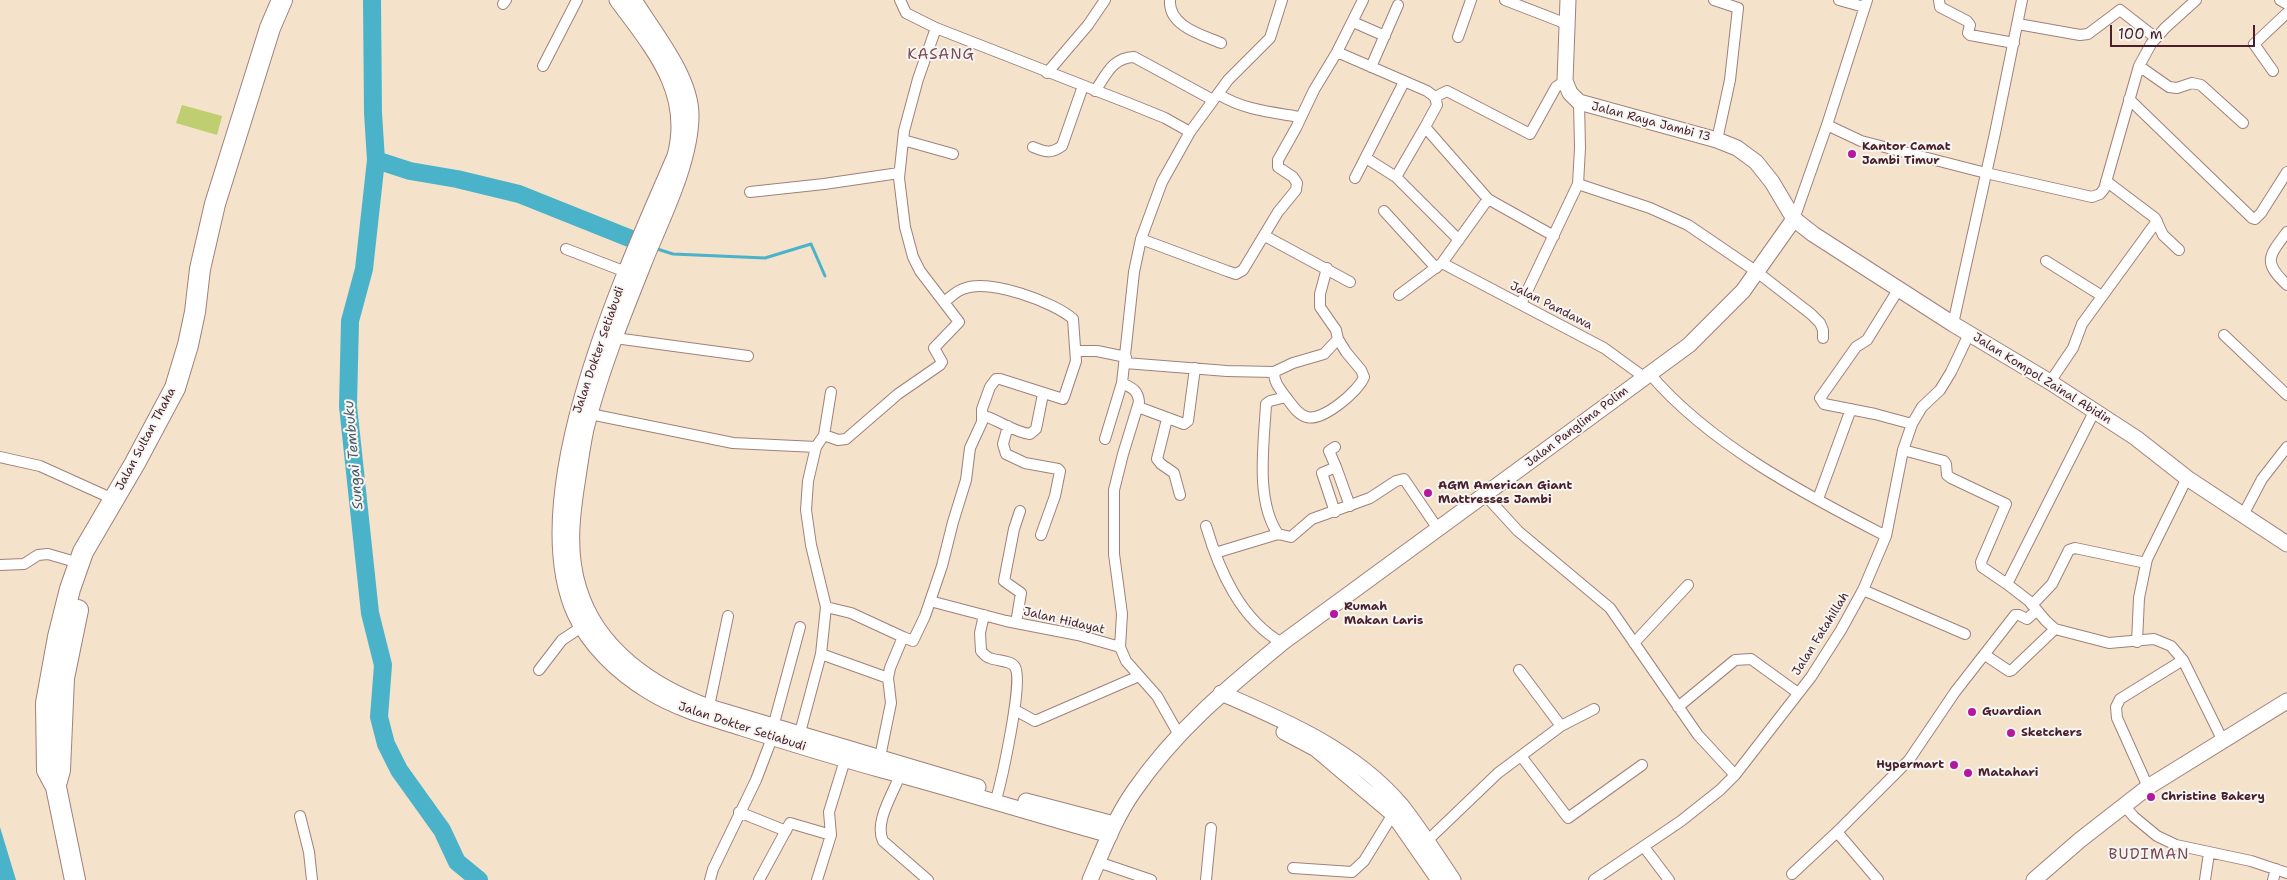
<!DOCTYPE html>
<style>
body{margin:0}
#map{position:relative;width:2287px;height:880px;overflow:hidden;background:#f5e2cb;font-family:"Shantell Sans",sans-serif}
canvas{display:block}
.scale{position:absolute;left:2110px;top:25px;width:145px;height:22px;box-sizing:border-box;border:2px solid #4a1f2b;border-top:0;padding-left:6px;font-size:15px;line-height:18px;white-space:nowrap;color:#4a1f2b;-webkit-text-stroke:4px #f6f6f2;paint-order:stroke}
</style>
<div id="map">
<canvas width="2287" height="880"></canvas>
<div class="scale">100 m</div>
</div>
<script>
const ctx = document.querySelector('canvas').getContext('2d');
ctx.lineJoin = 'round';
function fill(path, color) {
  ctx.fillStyle = color;
  ctx.fill(path, 'evenodd');
}
function strokePath(path, color, width, dash) {
  ctx.strokeStyle = color;
  ctx.lineWidth = width;
  ctx.lineCap = dash ? 'butt' : 'round';
  ctx.setLineDash(dash || []);
  ctx.stroke(path);
}
function write(font, color, halo, rows, align = 'center') {
  ctx.font = font + ' "Shantell Sans",sans-serif';
  ctx.lineWidth = 4;
  ctx.setLineDash([]);
  ctx.textBaseline = 'middle';
  ctx.strokeStyle = halo;
  ctx.fillStyle = color;
  for (const [text, x, y, turn = 0] of rows) {
    ctx.save();
    ctx.translate(x, y);
    ctx.rotate((+turn || 0) * Math.PI / 180);
    ctx.textAlign = isNaN(turn) ? turn : align;
    if (halo) ctx.strokeText(text, 0, 0);
    ctx.fillText(text, 0, 0);
    ctx.restore();
  }
}
const green = new Path2D(`
 M182,105L222,116L217,135L176,123Z`);
const water = new Path2D(`
 M0,827L16,880H0Z`);
const stream = new Path2D(`
 M654,248L673,254L765,258L811,244L825,276`);
const river = new Path2D(`
 M372,0L373,113L376,160L364,269L350,321L348,406L370,613L383,665L379,717L386,744L399,770L442,830L457,862L479,880
 M376,160L410,171L457,179L519,194L634,240`);
const street = new Path2D(`
 M900,0L906,13L936,28L1128,103L1165,118L1190,132
 M1170,0C1168,26 1202,35 1221,43
 M1505,0L1567,24
 M1714,0L1738,8L1730,80L1717,140
 M1839,0L1864,7
 M1939,0L1940,7L1967,21L1970,25L1968,33L1970,35L2014,43
 M2280,0L2287,4
 M503,4L506,0
 M1353,22L1385,36
 M2018,24L2080,35L2088,34L2120,10L2156,38
 M1458,37L1471,0
 M1337,52L1427,91L1435,97L1437,105L1425,127L1488,199L1554,236
 M543,66L577,0
 M2139,66L2169,87L2177,88L2192,83L2201,85L2243,123
 M1371,67L1398,5
 M2273,71L2254,44L2287,13
 M1047,73L1088,25L1105,0
 M1095,91C1107,74 1112,58 1134,57L1213,100
 M1218,94C1244,110 1270,112 1300,117
 M1435,97L1447,91L1530,134L1556,87L1565,81
 M2129,99L2252,218L2255,219L2261,213L2287,172
 M1827,125L1861,141L1986,173L2092,197L2100,194L2104,189L2139,66L2151,44L2165,28L2196,0
 M903,140L953,154
 M1033,147C1045,152 1051,154 1062,146L1083,86
 M1366,158L1396,177L1459,240
 M1396,177L1425,127
 M1355,178L1404,82
 M2106,181L2155,218L2163,235L2179,250
 M1578,184L1580,148L1579,102
 M750,192L824,184L899,173
 M1384,211L1436,268
 M1794,219L1827,125L1867,0
 M2287,232C2268,257 2263,262 2287,285
 M1265,236L1350,282
 M1141,239L1227,271L1236,274L1243,270L1278,212L1296,190L1297,183L1293,177L1278,167V160L1296,128L1314,90L1337,52L1363,0
 M566,249L626,272
 M2046,261L2102,296
 M1442,263L1604,348L1644,377
 M1898,290L1867,340L1856,347L1820,398L1824,404L1875,414L1912,424
 M1399,295L1442,263L1488,199
 M1521,304L1578,184L1650,208L1688,225L1757,272L1811,314L1820,323L1823,330V338
 M1953,324L1995,133L2022,0
 M2224,335L2287,395
 M615,338L748,356
 M1076,351H1097L1126,357
 M1125,363L1227,371L1274,372L1293,363L1324,354L1338,339
 M1274,372C1274,382 1279,388 1285,396C1291,403 1297,415 1307,417C1322,422 1359,391 1364,377L1361,370L1346,352L1338,339L1336,330L1320,307V294L1327,268
 M1649,373C1709,444 1804,494 1886,536
 M2050,382L2073,348L2082,324L2157,221
 M1286,397L1270,401L1266,404C1264,444 1255,500 1278,534L1291,537L1312,519L1370,498L1396,481L1404,479L1438,529
 M1138,407L1184,424L1188,421L1195,368
 M2094,412L2007,584L2029,601L2046,621L2055,629L2109,643L2154,639L2171,646L2183,660L2223,741
 M590,414L733,443L816,447L824,435L838,440L846,439L898,394L940,365L942,362L934,348L959,322L920,271L913,257L905,227L899,178L904,131L918,79L936,28
 M982,415C999,420 1013,432 1030,434L1036,429L1043,394
 M1167,419L1157,459L1161,464L1174,473L1180,495
 M1008,426L1003,444L1006,454L1025,463L1058,469L1060,471L1055,496L1041,535
 M824,435L831,392
 M1105,439L1122,383
 M1335,447L1329,451L1336,467
 M1903,450L1944,461L1946,464L1947,475L1951,478L2006,504L1981,562L1982,567L2007,584
 M0,457L40,466L113,499
 M1485,495L1518,531L1610,608L1698,735L1735,775
 M1818,499L1851,409
 M1335,512L1322,473L1336,467L1350,506
 M2243,515L2262,479L2287,447
 M1206,526C1219,570 1240,619 1282,643
 M1215,553L1278,534
 M0,565L24,564L38,555L48,554L79,563
 M1863,590L1965,634
 M930,601L1006,621L1078,635L1120,647
 M2032,605L2052,584L2069,550L2075,548L2146,563
 M826,607L851,613L903,637
 M984,615L980,633L981,651C984,654 986,657 990,658C996,661 1011,660 1015,667C1024,681 1001,783 995,803
 M1016,623L1021,593L1004,581L1014,529L1020,511
 M2137,642L2139,598L2147,559L2187,478
 M1634,643L1688,585
 M821,654L888,678L890,668L903,637L913,641L925,616L942,566L953,522L966,480L970,448L982,422V409L990,387L996,379H1000L1063,399L1064,397L1076,361L1073,319C1054,302 989,278 963,289C956,291 950,298 944,302
 M1985,655L2009,671L2012,670L2055,629
 M539,670L562,640L586,624
 M1678,707L1735,660L1751,659L1798,693
 M1015,710L1035,721L1139,676
 M708,711L728,616
 M1561,726L1594,709
 M773,727L800,627
 M1178,733L1157,696L1126,661L1120,647L1122,614L1114,554V490L1123,454L1139,402C1138,390 1132,388 1122,383L1134,272L1141,239L1162,182L1190,132L1228,80L1270,38L1282,0
 M798,740L821,654L826,607L811,545L806,510L808,481L816,447
 M1521,756L1568,818L1642,765
 M880,757L891,703L888,678
 M900,775C893,794 874,822 883,841L928,880
 M2148,787L2117,718L2116,707L2120,699L2183,660
 M2124,805L2134,817L2157,836L2176,845L2251,861L2287,873
 M739,812L786,831
 M300,816L309,852L312,880
 M1837,832L1878,880
 M1427,841L1498,773L1561,726L1519,670
 M1644,847L1669,880
 M1098,862L1151,880
 M1293,868L1352,872L1364,861L1393,814
 M1792,874L1837,832L1909,760L1955,692L2015,615H2019L2027,619L2036,611
 M710,880L713,869L756,780L772,738
 M759,880L790,823L831,835
 M817,880L831,835L829,812L845,760
 M1206,880L1211,828
 M1594,880L1681,821L1720,790L1735,775L1811,677L1841,630L1863,590L1886,536L1903,450L1912,424L1922,407L1940,390L1951,372L1969,334
 M2205,880L2209,853
 M2273,880L2276,869`);
const secondary = new Path2D(`
 M617,0C653,49 692,92 675,156C626,269 521,494 575,614C589,645 618,673 648,691C677,709 710,718 742,728C789,743 835,757 882,770C958,790 1033,814 1110,835
 M634,0C654,32 691,77 691,115C691,159 665,213 648,253C626,308 603,364 588,421C583,439 581,458 578,477C572,514 567,552 579,589C597,649 653,687 709,707L978,787
 M1568,0L1565,81L1570,93L1579,102L1717,140L1737,148L1756,162L1772,182L1794,219L1813,234L1953,324L2050,382L2136,438L2187,478L2287,544
 M1221,693C1286,721 1354,750 1401,805C1420,829 1436,855 1453,880
 M1284,732L1316,749L1393,814L1439,880
 M1026,801L1114,824
 M1090,880C1103,850 1115,818 1134,791C1176,730 1225,690 1282,643L1689,345L1743,291L1794,219
 M2034,880L2080,840L2148,787L2287,701`);
const highway = new Path2D(`
 M57,781L60,770L64,678L78,610
 M75,880L56,787L47,770L46,703L58,637L70,589L83,552L135,463L175,388L188,345L195,312L200,269L215,204L270,28L282,0`);
const markers = [
 [1852,154,5,"#b5179e"],
 [1428,493,5,"#b5179e"],
 [1334,614,5,"#b5179e"],
 [1972,712,5,"#b5179e"],
 [2011,733,5,"#b5179e"],
 [1954,765,5,"#b5179e"],
 [1968,773,5,"#b5179e"],
 [2151,797,5,"#b5179e"]
];
const streetNames = [
 ["Jalan Raya Jambi 13",1651,122,15],
 ["Jalan Pandawa",1551,306,27],
 ["Jalan Dokter Setiabudi",599,350,-71],
 ["Jalan Kompol Zainal Abidin",2042,379,32],
 ["Jalan Panglima Polim",1577,427,-37],
 ["Jalan Sultan Thaha",146,439,-62],
 ["Jalan Hidayat",1064,621,13],
 ["Jalan Fatahillah",1821,634,-58],
 ["Jalan Dokter Setiabudi",742,727,18]
];
const poiNames = [
 ["Kantor Camat",1862,147],
 ["Jambi Timur",1862,161],
 ["AGM American Giant",1438,486],
 ["Mattresses Jambi",1438,500],
 ["Rumah",1344,607],
 ["Makan Laris",1344,621],
 ["Guardian",1982,712],
 ["Sketchers",2021,733],
 ["Hypermart",1944,765,"right"],
 ["Matahari",1978,773],
 ["Christine Bakery",2161,797]
];
const waterNames = [
 ["Sungai Tembuku",354,455,-95]
];
const quarterNames = [
 ["KASANG",941,55],
 ["BUDIMAN",2149,855]
];
fill(green, '#bece71');
fill(water, '#4bb3c9');
strokePath(stream, '#4bb3c9', 3);
strokePath(river, '#4bb3c9', 18);
strokePath(street, '#a0807b', 12);
strokePath(secondary, '#a0807b', 17);
strokePath(highway, '#a0807b', 22);
strokePath(street, '#fff', 10);
strokePath(secondary, '#fff', 15);
strokePath(highway, '#fff', 20);
for (const [x, y, r, color] of markers) {
  const dot = new Path2D();
  dot.arc(x, y, r, 0, 2 * Math.PI);
  ctx.fillStyle = color;
  ctx.fill(dot);
  strokePath(dot, '#f6f6f2', 2);
}
write('12px', '#4a1f2b', '#f6f6f2', streetNames);
write('bold 12px', '#4a1f2b', '#f6f6f2', poiNames, 'left');
write('italic 14px', '#4a5a6a', '#f6f6f2', waterNames);
ctx.letterSpacing = '1px';
write('15px', '#7b4a58', '#f6f6f2', quarterNames);
ctx.letterSpacing = '0px';
</script>
